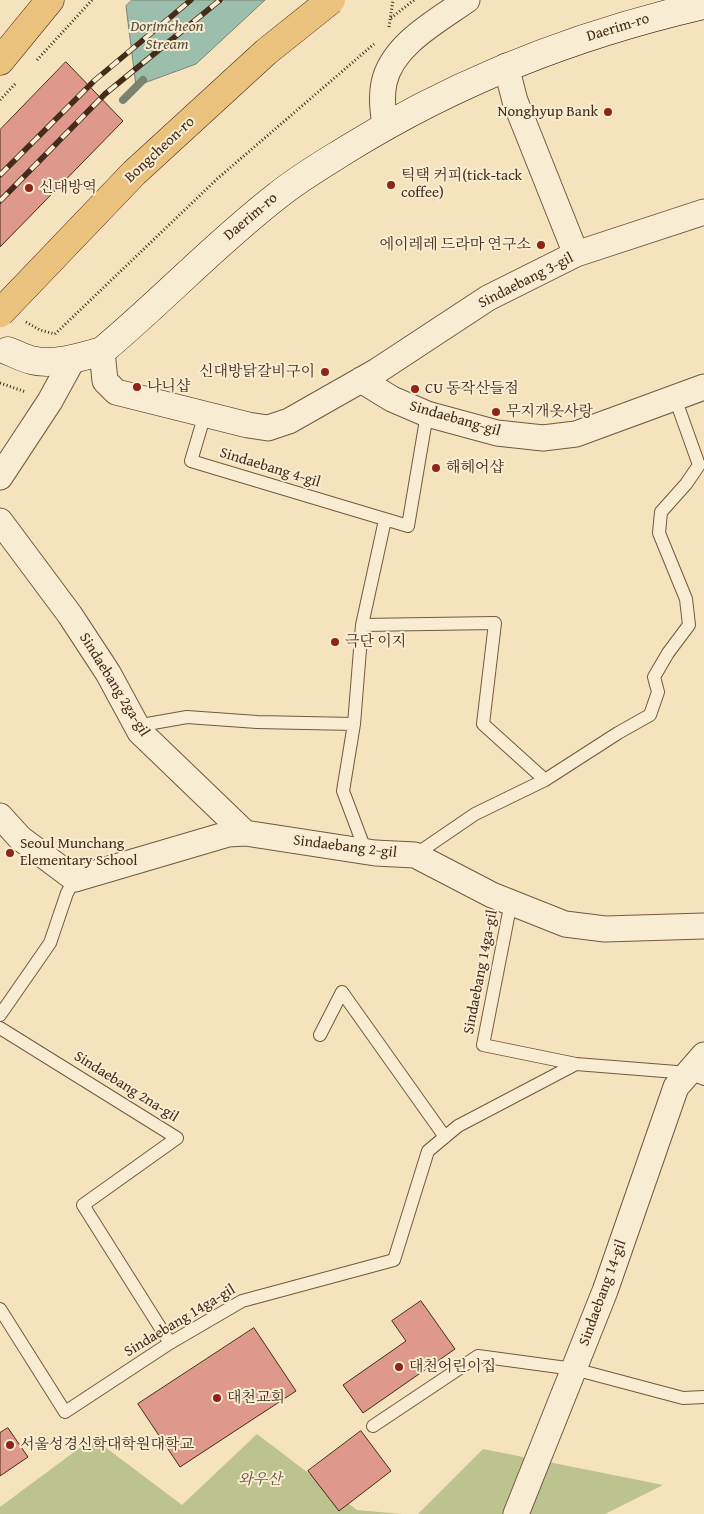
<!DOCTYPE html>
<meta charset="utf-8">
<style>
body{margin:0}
canvas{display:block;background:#f4e3bc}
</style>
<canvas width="704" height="1514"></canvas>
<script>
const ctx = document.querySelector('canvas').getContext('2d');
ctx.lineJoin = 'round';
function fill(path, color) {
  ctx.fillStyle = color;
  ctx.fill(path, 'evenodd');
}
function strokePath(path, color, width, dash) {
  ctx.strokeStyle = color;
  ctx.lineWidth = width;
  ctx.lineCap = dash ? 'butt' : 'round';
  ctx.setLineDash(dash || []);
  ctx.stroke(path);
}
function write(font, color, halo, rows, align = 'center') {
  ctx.font = font + ' "Gentium Book Plus","Noto Serif KR",serif';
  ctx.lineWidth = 4;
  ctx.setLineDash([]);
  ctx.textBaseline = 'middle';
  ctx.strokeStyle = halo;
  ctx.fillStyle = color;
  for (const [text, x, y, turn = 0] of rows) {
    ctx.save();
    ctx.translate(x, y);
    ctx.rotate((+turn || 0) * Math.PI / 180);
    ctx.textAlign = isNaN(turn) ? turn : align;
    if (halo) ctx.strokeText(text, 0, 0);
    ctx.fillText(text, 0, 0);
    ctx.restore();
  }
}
const green = new Path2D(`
 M257,1434L357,1510L402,1514H0V1507L93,1438L182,1505Z
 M483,1449L663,1485L605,1514H418Z`);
const water = new Path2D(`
 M132,0H265L196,64L136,86L126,6Z`);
const stream = new Path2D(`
 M123,100L143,80`);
const building = new Path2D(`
 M66,62L123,121L0,247V130Z
 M421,1301L455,1349L363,1413L343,1385L406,1341L392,1321Z
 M254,1328L296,1391L180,1467L138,1404Z
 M8,1428L28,1457L0,1476V1433Z
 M361,1431L391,1471L339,1511L308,1471Z`);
const path = new Path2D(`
 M391,18L414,0
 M389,27L393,0
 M37,60L92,0
 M0,100L16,83
 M26,322L40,330L55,334
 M55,334L217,179L374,44
 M0,383L26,392`);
const service = new Path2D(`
 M205,414L191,461L408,526L427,414
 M362,625L495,623L483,724L545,780
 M136,726L187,717L257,722L354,724
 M366,852L343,791L354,724L362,625L385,520
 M415,855L475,814L545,780L618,733L650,715L658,692L654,677L668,653L689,625L686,599L659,533L661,512L686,484L699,465L675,398
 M511,902L483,1045L576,1064
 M0,1015L50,943L67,893L75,879
 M0,1028L177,1138L83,1205L170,1343
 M320,1035L342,992L445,1137
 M0,1309L65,1412L170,1343L242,1301L394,1260L428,1151L458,1126L576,1064L689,1073L704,1079
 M373,1426L478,1356L574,1369L683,1398L704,1397`);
const minor = new Path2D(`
 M506,66L515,101L576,254
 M385,126C383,111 381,98 384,83C392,45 437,21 467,0
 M102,351L105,381L116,392L248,425L268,428L289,421L377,371L488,298L576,254L704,212
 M361,380L392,399L427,414L497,433L543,438L576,434L704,387
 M0,477L50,401L73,359
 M0,521L70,615L108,673L140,732L245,833
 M0,816L20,838L75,879L228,834L245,833L375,853L415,855L492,895L565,924L605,929L704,926
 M516,1514L605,1291L676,1087L704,1055`);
const secondary = new Path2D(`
 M8,351C16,354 23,358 31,360C52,366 82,357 102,351C162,301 215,244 277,196C299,178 325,163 349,148C459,80 578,34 704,5`);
const primary = new Path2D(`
 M0,61L50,0`);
const rail = new Path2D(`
 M0,175L95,80L191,0
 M0,201L105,94L220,0`);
const primaryBridge = new Path2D(`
 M0,313L134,173L266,52L331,0`);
const markers = [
 [608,112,5,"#8f2418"],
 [391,185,5,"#8f2418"],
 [29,188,5,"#8f2418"],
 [541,245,5,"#8f2418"],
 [325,372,5,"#8f2418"],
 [137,387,5,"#8f2418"],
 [415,389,5,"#8f2418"],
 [496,412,5,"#8f2418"],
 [436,468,5,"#8f2418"],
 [335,642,5,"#8f2418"],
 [10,853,5,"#8f2418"],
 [399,1367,5,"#8f2418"],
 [217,1398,5,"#8f2418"],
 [10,1445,5,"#8f2418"]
];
const streetNames = [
 ["Daerim-ro",618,28,-17],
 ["Bongcheon-ro",160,150,-43],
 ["Daerim-ro",251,217,-40],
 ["Sindaebang 3-gil",526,281,-27],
 ["Sindaebang-gil",455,419,16],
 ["Sindaebang 4-gil",270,468,17],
 ["Sindaebang 2ga-gil",114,685,58],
 ["Sindaebang 2-gil",345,847,7],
 ["Sindaebang 14ga-gil",481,972,-79],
 ["Sindaebang 2na-gil",126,1087,32],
 ["Sindaebang 14-gil",603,1293,-70],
 ["Sindaebang 14ga-gil",180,1321,-31]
];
const poiNames = [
 ["Nonghyup Bank",598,112,"right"],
 ["틱택 커피(tick-tack",401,176],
 ["coffee)",401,193],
 ["신대방역",39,188],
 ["에이레레 드라마 연구소",531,245,"right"],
 ["신대방닭갈비구이",315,372,"right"],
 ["나니샵",147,387],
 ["CU 동작산들점",425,389],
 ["무지개옷사랑",506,412],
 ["해헤어샵",446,468],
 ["극단 이지",345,642],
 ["Seoul Munchang",20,844],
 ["Elementary School",20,861],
 ["대천어린이집",409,1367],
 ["대천교회",227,1398],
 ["서울성경신학대학원대학교",20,1445]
];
const parkNames = [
 ["와우산",260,1480]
];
const waterNames = [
 ["Dorimcheon",167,27],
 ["Stream",167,45]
];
fill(green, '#bdc38f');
fill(water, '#9cbeac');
strokePath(water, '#798371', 1);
strokePath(stream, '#798371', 8);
fill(building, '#de998c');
strokePath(building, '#452b19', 1);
strokePath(service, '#715942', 14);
strokePath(minor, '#715942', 27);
strokePath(secondary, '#452b19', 29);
strokePath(primary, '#452b19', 29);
strokePath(path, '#452b19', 3, [1, 2.5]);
strokePath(service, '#f8edd3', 12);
strokePath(minor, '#f8edd3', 25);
strokePath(secondary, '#f8edd3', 28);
strokePath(primary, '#eac27e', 28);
strokePath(rail, '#452b19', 5.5);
strokePath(rail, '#f8edd3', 4, [11]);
strokePath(primaryBridge, '#452b19', 29, []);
strokePath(primaryBridge, '#eac27e', 28);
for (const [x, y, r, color] of markers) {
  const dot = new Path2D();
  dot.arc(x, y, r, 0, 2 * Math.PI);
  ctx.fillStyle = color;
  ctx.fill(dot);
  strokePath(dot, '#f8edd3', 2);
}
write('15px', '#452b19', '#f8edd3', streetNames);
write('15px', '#452b19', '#f8edd3', poiNames, 'left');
write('italic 15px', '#635136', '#f8edd3', parkNames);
write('italic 16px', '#5b503e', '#f8edd3', waterNames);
</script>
